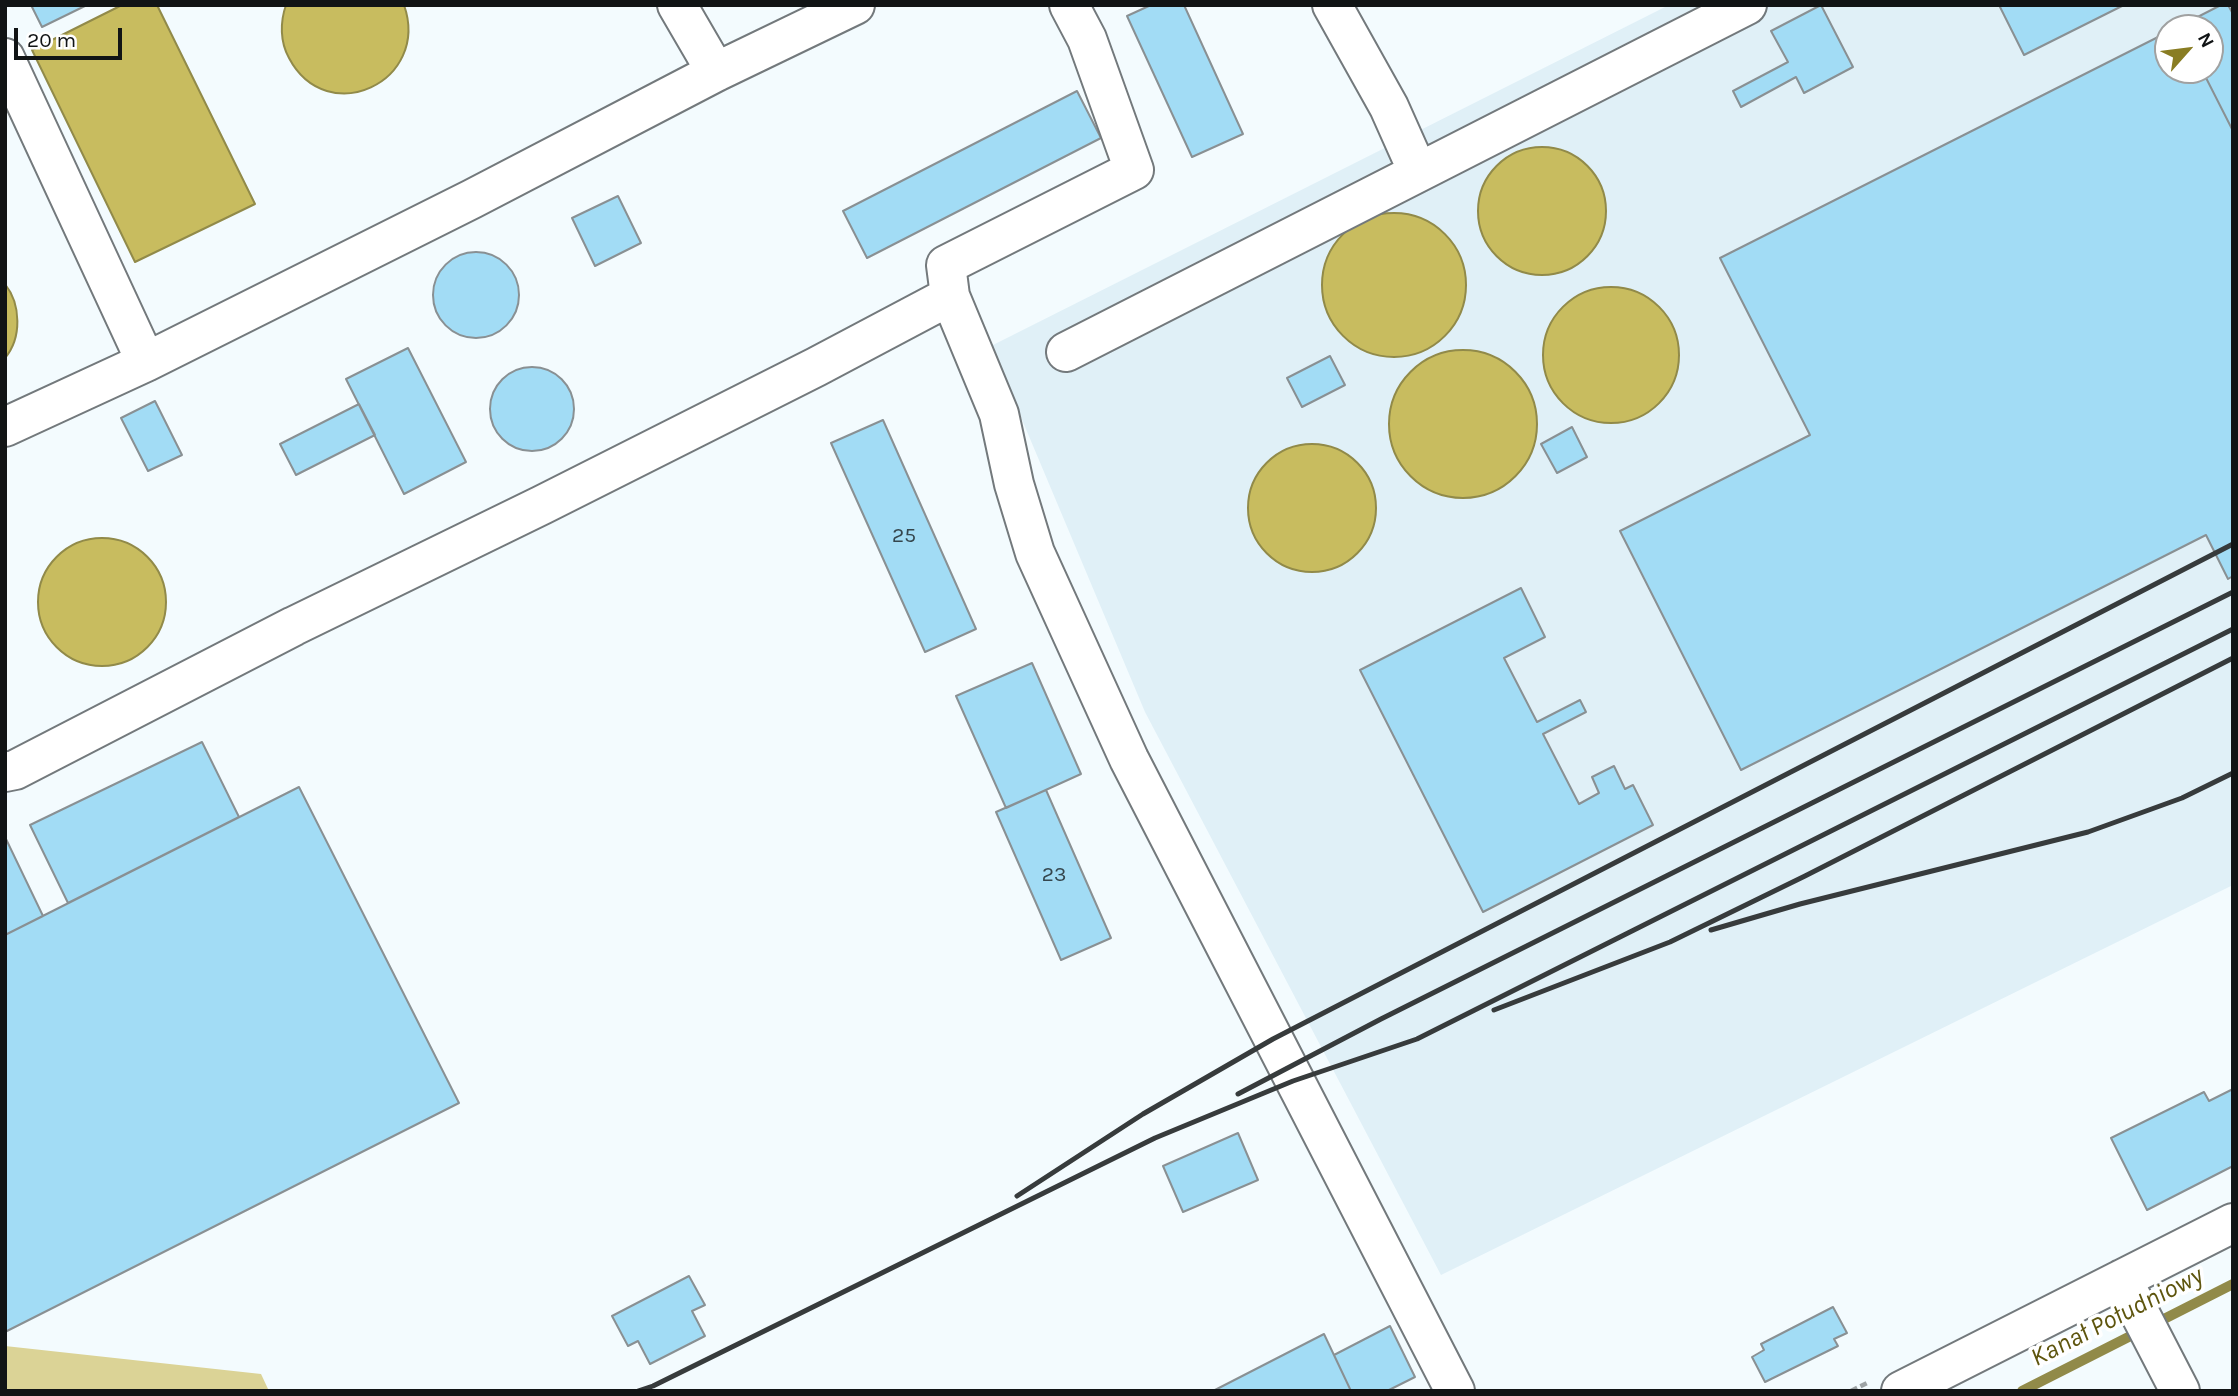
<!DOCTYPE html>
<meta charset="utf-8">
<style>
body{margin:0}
#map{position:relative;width:2238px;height:1396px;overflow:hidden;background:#f3fbfe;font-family:Karla,sans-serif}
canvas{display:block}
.frame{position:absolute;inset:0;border:7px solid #111415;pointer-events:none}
.north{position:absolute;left:2154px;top:14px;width:70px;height:70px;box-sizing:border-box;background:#fff;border:2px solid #a0a1a1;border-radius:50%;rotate:62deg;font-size:19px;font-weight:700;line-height:28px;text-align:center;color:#111415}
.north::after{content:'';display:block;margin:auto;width:24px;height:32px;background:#897d23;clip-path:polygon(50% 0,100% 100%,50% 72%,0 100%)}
.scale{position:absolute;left:14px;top:28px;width:108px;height:32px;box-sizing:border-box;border:4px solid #111415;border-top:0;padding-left:9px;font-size:21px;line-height:24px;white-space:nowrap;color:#111415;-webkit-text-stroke:5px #fff;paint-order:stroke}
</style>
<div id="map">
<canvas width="2238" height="1396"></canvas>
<div class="frame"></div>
<div class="north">N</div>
<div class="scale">20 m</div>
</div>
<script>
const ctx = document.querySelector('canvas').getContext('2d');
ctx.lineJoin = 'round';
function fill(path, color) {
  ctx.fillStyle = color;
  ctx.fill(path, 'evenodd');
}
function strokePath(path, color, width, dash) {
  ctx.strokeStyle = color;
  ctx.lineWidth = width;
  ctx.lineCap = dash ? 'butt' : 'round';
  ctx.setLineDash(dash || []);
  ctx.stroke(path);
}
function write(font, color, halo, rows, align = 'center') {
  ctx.font = font + ' Karla,sans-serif';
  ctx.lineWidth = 7;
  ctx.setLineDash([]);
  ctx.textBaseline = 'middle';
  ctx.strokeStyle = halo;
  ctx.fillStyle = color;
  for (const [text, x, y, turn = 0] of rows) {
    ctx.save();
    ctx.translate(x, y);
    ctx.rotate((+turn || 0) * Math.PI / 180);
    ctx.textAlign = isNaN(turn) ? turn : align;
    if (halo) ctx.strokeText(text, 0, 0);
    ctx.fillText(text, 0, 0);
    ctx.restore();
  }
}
const built = new Path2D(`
 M1669,5H2233V885L1441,1275L1145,712L991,346ZM2168,28H2210V70H2168Z`);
const green = new Path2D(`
 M5,1346L261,1374L269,1391H5Z`);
const water = new Path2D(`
 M122,5H157L255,204L135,262L32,50Z
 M286,5H404C431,82 327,130 289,58C280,42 280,22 286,5Z
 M1478 211a64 64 0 1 1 128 0a64 64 0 1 1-128 0Z
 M1322 285a72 72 0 1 1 144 0a72 72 0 1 1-144 0Z
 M5,284C21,304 22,338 5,358Z
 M1543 355a68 68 0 1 1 136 0a68 68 0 1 1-136 0Z
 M1389 424a74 74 0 1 1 148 0a74 74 0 1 1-148 0Z
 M1248 508a64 64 0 1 1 128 0a64 64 0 1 1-128 0Z
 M38 602a64 64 0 1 1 128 0a64 64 0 1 1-128 0Z`);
const stream = new Path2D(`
 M2022,1391L2233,1284`);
const building = new Path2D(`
 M31,5H87L42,27Z
 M1151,5H1184L1243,134L1192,157L1127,16Z
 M1821,5L1853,67L1804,93L1796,77L1741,107L1733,91L1788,62L1771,31Z
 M1999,5H2124L2024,55Z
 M2221,5H2228L2233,14V131L2202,70H2210V28H2181L2180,26Z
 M2168,32V70H2202L2233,131V576L2228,579L2206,535L1741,770L1620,531L1810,435L1720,258Z
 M1077,91L1101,138L867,258L843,211Z
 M618,196L641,243L595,266L572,218Z
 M433 295a43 43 0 1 1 86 0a43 43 0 1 1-86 0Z
 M408,348L466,462L404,494L346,379Z
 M1330,356L1345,385L1302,407L1287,378Z
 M490 409a42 42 0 1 1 84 0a42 42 0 1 1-84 0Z
 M155,401L182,455L148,471L121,418Z
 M359,404L375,435L296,475L280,444Z
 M883,420L976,629L925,652L831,443Z
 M1572,427L1587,457L1557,473L1541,444Z
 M1521,588L1545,637L1504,658L1537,722L1580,700L1586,712L1543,734L1579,804L1599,793L1592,777L1614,766L1625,789L1633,785L1653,825L1483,912L1360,670Z
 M1032,663L1081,774L1006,808L956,696Z
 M202,742L239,817L68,903L30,825Z
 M299,787L459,1103L5,1332V935Z
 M1046,790L1111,938L1061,960L996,812Z
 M6,839L43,916L5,935V839Z
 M2233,1089V1166L2147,1210L2111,1138L2204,1092L2209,1101Z
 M1238,1133L1258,1180L1183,1212L1163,1166Z
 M689,1276L705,1305L692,1311L705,1336L650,1364L638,1341L628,1346L612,1316Z
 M1833,1307L1847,1333L1834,1339L1838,1346L1765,1382L1752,1357L1764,1350L1761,1344Z
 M1390,1326L1415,1377L1387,1391H1351L1334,1355Z
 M1324,1334L1351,1391H1213Z`);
const path = new Path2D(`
 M1851,1391L1867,1383`);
const minor = new Path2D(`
 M677,5L716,72
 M1069,5L1087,39L1134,170L946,265L950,296L999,414L1014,484L1035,553L1129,759L1455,1391
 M1332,5L1389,107L1418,172
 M5,58L146,362L472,199L716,72L855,5
 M1066,352L1747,5
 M5,427L146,362
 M5,772L15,770L294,626L542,505L816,367L950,296
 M2122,1279L2180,1391
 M1901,1391L2233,1223`);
const rail = new Path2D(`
 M1711,930L1800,904L2088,832L2182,798L2233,773
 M1494,1010L1670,942L1805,876L2233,658
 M1238,1094L1381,1019L2233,592
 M1017,1196L1143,1114L1273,1039L2233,544
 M638,1391L653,1386L1155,1138L1293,1081L1417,1039L2233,629`);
const numberNames = [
 ["25",904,536],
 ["23",1054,875]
];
const waterNames = [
 ["Kanał Południowy",2117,1317,-27]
];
fill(built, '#e0f0f7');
fill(green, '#dbd396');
fill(water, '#c8bc5f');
strokePath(water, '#918a49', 2);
strokePath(stream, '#918a49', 10);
fill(building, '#a2dcf5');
strokePath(building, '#899093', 2);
strokePath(minor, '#73797c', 42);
strokePath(path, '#9da3a5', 4.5, [7, 3.5]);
strokePath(minor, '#fff', 38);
strokePath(rail, '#373b3c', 5);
write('21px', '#35464d', null, numberNames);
write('italic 26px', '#5e550e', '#fff', waterNames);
</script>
